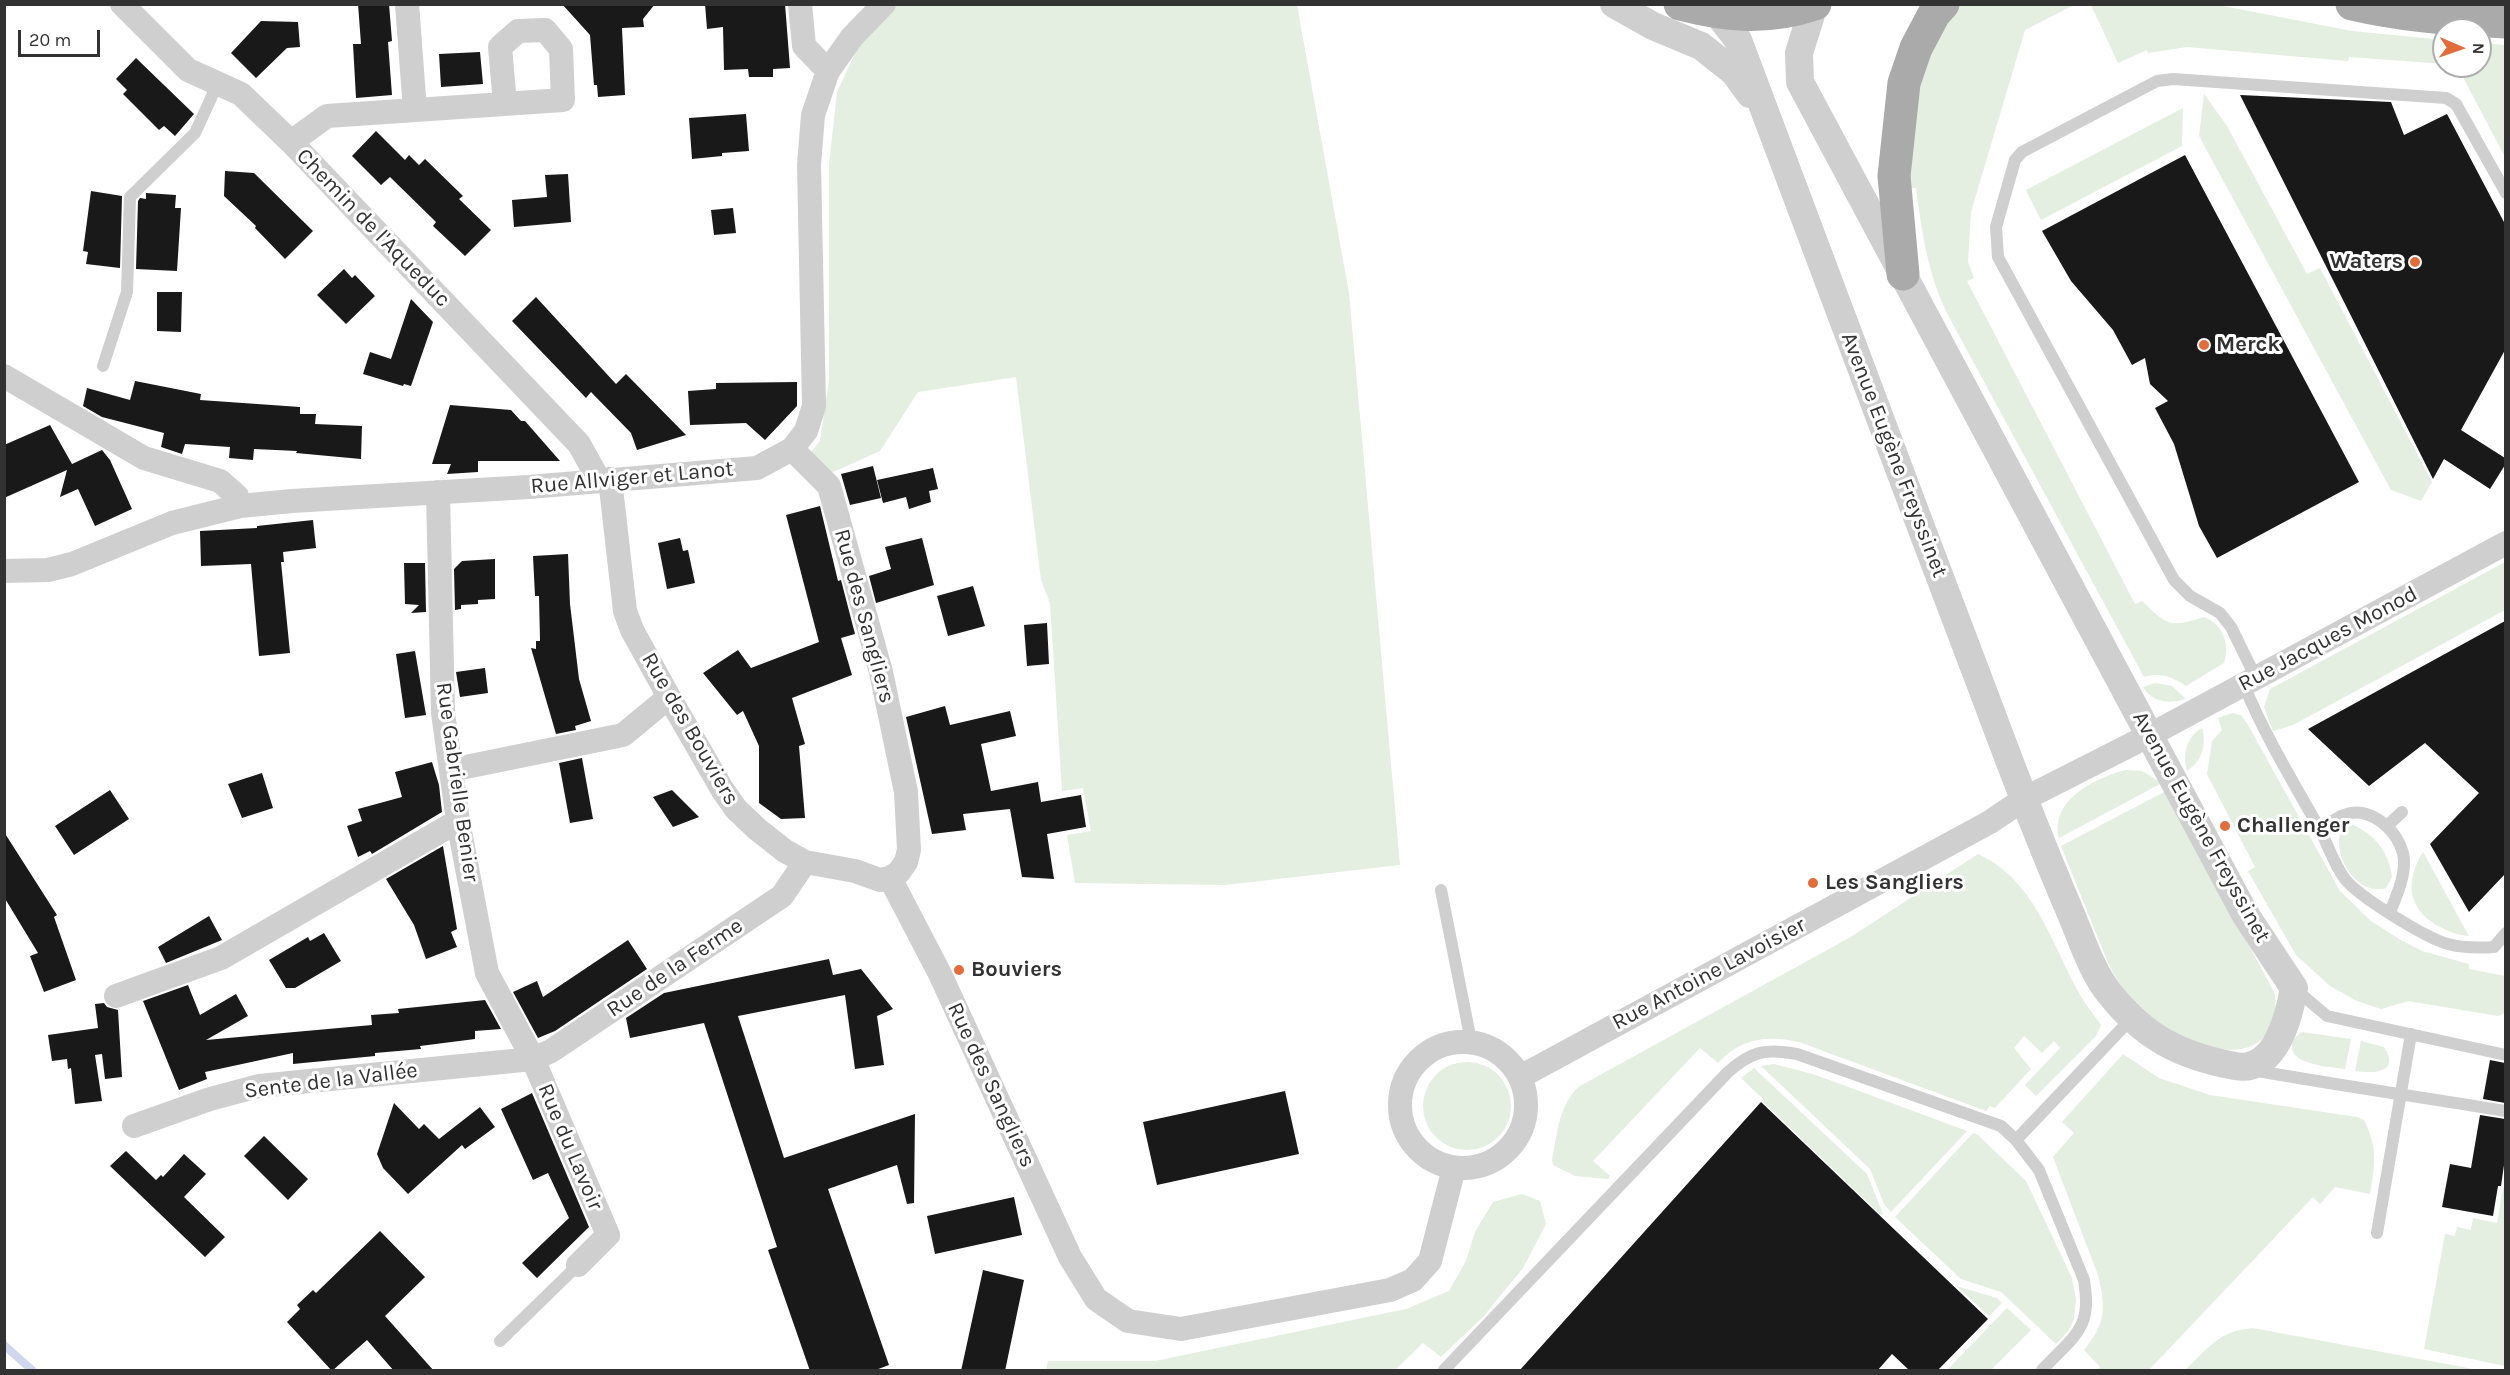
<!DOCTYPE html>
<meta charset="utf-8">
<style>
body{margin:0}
#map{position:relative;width:2510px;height:1375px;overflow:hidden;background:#fff;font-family:Karla,sans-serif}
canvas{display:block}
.frame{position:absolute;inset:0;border:6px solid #323232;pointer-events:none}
.north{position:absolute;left:2432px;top:18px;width:60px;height:60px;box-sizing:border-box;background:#fff;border:2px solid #adadad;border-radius:50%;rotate:92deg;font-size:16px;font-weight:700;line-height:24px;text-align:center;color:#323232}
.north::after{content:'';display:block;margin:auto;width:21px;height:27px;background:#e16d3d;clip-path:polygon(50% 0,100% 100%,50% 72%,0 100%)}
.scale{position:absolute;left:18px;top:30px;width:82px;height:27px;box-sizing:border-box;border:3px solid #323232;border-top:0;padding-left:8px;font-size:18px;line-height:21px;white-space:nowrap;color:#323232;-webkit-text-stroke:4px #fff;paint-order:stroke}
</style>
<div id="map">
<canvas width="2510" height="1375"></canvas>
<div class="frame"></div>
<div class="north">N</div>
<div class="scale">20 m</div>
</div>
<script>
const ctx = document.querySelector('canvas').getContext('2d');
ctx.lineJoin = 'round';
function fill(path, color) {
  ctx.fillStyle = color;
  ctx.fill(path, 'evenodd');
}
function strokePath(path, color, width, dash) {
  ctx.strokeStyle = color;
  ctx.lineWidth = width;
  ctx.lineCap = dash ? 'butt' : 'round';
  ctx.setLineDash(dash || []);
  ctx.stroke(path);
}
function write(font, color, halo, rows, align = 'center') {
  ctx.font = font + ' Karla,sans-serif';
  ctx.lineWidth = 6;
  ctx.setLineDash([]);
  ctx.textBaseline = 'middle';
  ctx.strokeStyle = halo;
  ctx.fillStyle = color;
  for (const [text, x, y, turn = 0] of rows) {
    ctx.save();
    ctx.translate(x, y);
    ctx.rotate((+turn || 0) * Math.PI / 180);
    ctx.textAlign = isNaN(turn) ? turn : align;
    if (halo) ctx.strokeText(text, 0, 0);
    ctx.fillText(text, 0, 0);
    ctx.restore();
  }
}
const green = new Path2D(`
 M897,5H1297L1349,293L1400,865L1225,885L1075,883L1067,835L1091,831L1083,788L1062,791L1050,603L1041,580L1016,377L918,392L880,451L831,473L811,452L820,441L829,380V165L837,92L858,47Z
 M1955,5H2074L2025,30L1971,212L1968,262L1974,278L1967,281L2135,604L2142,601C2168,626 2170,628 2204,617C2223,624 2230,644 2224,663L2186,686C2173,677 2160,672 2144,677L1949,317C1928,276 1922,233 1916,188H1909C1908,155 1918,69 1933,40C1939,28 1948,16 1955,5Z
 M2091,5H2218L2352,31L2444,40V64L2349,57L2348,61L2187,47L2148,53L2147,50L2118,63Z
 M2480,43L2505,45V157L2457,66H2480Z
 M2204,94L2227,126L2307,274L2320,268L2432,482L2421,501L2391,490L2199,136Z
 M2183,108L2182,146L2041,220L2026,190Z
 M2505,562V610L2293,725L2273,731L2264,707L2270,689Z
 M2155,683L2172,686L2186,699C2168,704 2153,703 2143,687Z
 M2232,713L2241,715L2248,725L2340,891L2371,921L2399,939L2422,951L2469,964V969L2505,976V1013L2498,1016L2408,1001L2381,1009L2357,1001L2330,986L2296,955L2248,871L2255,867L2207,774L2212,741L2222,730L2218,718Z
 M2202,728C2207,745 2202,761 2187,771C2182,754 2187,736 2202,728Z
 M2125,770L2142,771L2162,783L2059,838C2050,800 2094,779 2125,770Z
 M2166,791L2274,992C2277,1004 2275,1012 2271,1024C2253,1076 2170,1037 2143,1012C2129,1000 2117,980 2108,963L2061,846Z
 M2351,824C2374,834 2389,851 2392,877L2386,888C2356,897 2330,853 2342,828Z
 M2423,852L2469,936C2460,936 2450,932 2442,928C2408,912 2404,882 2423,852Z
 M1978,854C2037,881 2052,947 2082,998C2087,1007 2095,1016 2101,1025L2096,1036L2036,1096L2025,1085L2060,1048L2054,1041L2042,1053L2024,1036L2014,1048L2031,1069L1995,1108L1990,1106L1986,1111L1799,1042C1767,1035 1741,1038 1718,1063L1700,1048L1593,1161L1610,1176L1608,1179L1575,1176L1553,1165L1552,1160C1557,1135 1559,1103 1580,1086L1849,938Z
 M2302,1032L2351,1039L2345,1069C2331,1067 2292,1065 2292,1047C2292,1040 2296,1036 2302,1032Z
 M2361,1041L2384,1047C2401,1073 2373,1074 2355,1071Z
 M2123,1054L2159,1078L2210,1095L2357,1117L2364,1120C2378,1148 2375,1164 2370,1194L2335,1187L2320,1204L2313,1197L2149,1370H2097L2100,1367L2084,1350C2106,1323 2106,1308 2098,1275L2053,1157L2074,1133L2062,1122Z
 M1423 1106a44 44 0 1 1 88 0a44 44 0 1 1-88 0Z
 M1774,1064L1816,1075L1967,1131L1891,1212L1884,1204L1870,1169L1761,1066Z
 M1754,1068L1867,1174L1883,1214L1881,1215L1763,1102L1764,1100L1741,1078Z
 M1973,1133L1978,1135L2026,1181L2072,1278L2076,1299L2074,1319L2069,1330L2056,1344L2001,1292L1961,1279L1895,1217Z
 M2503,1188L2506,1189L2505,1366L2424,1349L2445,1234L2455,1236L2457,1227L2471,1230L2473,1218L2497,1223Z
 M1522,1194L1540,1201L1546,1224L1523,1268L1483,1317L1441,1357L1423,1343L1395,1370H1046L1048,1361H1155L1406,1309L1449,1291L1466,1261L1475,1232L1493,1202Z
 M1956,1286L1997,1298L2002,1303L1989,1316Z
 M2007,1308L2031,1330L1991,1370H1947Z
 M2253,1328L2468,1368L2477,1370H2185C2209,1348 2218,1331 2253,1328Z`);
const stream = new Path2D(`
 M4,1345L32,1370`);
const building = new Path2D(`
 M358,4H389L392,41L388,42L392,95L356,98L353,44H361Z
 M562,4H655L643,19L644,27L622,28L625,95L598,97L597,85H594L590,35Z
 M705,4H785L790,68L773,69V77H749L748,69L724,70L723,27L707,29Z
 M261,21L298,22L300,47L287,48L256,78L231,53Z
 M480,52L483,84L441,87L439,54Z
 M136,58L194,114L175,136L164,126L159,130L123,94L127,90L116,79Z
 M2240,95L2391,102L2404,135L2447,114L2505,224V350L2461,430L2505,458V465L2490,489L2444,459L2433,479Z
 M746,114L749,151L722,153V156L692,159L689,118Z
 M376,131L405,160L409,155L419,165L425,159L463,196L459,199L491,230L465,256L433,226L436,222L390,177L381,185L352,156Z
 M2185,155L2359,482L2217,558L2199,526L2174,444L2155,408L2168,401L2150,384L2145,358L2132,365L2113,330L2071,281L2042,231Z
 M225,171L254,173L313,231L285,259L255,228L256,226L224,196Z
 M568,174L571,222L514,227L512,200L547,197L545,175Z
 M91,191L122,196L120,268L86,264L88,252L83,251Z
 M146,193L176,195L175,208H181L177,271L136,269L138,201L140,198L146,199Z
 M733,208L736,233L714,235L711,210Z
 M344,269L352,278L355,275L375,296L346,324L317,295Z
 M157,292H182L181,332L157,331Z
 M536,297L616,384L626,374L686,435L637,450L631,433L591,392L586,398L512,321Z
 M411,299L433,322L411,386L404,384L403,386L363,374L370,352L391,359Z
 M135,381L201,394L200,400L300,407V414H316L315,424L362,426L361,459L296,453L297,451L254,449L253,460L229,458L230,447L185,444L182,454L161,447L164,433L102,417L83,406L87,388L130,400Z
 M797,382V406L765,440L746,423L690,425L688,391L716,389V383Z
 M450,405L511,410L521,421H525L560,461H478V472L447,474L451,464H432Z
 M50,425L72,464L102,450L110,460L132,509L95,526L78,489L60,497L67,470L4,498V445Z
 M873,466L881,498L850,505L841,474Z
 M933,468L938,489L929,491L931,502L909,509L906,497L883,503L877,480Z
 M820,506L838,581L841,580L855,634L841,638L852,675L792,698L805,744L799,746L805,818L781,819L759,803V746L743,711L737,715L703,673L738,650L751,668L819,642L786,515Z
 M313,520L316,548L283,552L284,562H281L290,653L259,656L251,564L201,566L200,531L257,528V526Z
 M680,538L683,551L688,550L695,583L667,589L658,543Z
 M922,538L934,585L876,603L869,576L891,569L885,547Z
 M568,554L570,604L579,679L591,721L575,726L576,730L556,734L531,648L536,649V641H540L539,596H535L533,556Z
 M495,559V599L478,600V604L461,605V609L455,610L454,569L462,561Z
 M404,563H425L426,612L411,613L419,605L405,604Z
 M973,586L985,626L948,636L937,596Z
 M2505,621V874L2469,912L2430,844L2479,793L2425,743L2369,786L2308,729Z
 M1047,623L1049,664L1027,666L1024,625Z
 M415,651L426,715L405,718L396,654Z
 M485,668L488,693L460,697L456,672Z
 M945,706L950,725L1010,711L1016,736L981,744L991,791L1038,782L1041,802L1081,795L1086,827L1047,834L1054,879L1022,877L1010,809L963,814L966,830L932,834L906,717Z
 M582,758L593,819L570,823L559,763Z
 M432,762L439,785L442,812L372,854L370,851L358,857L347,826L362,821L358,809L402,797L395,772Z
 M262,773L273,808L242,818L228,784Z
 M110,790L129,819L74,855L55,826Z
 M672,790L699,817L673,827L653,797Z
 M4,832L57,915L54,917L76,980L44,992L30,956L38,953L4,897Z
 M443,846L457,929L451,932L457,947L426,959L414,925L386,879Z
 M209,916L222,940L166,963L158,947Z
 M324,933L341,961L295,988H286L269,960L308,937L310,941Z
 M628,940L647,969L555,1031L538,1038L513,992L537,981L543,997Z
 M829,959L833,975L861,969L893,1009L877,1016L884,1065L855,1069L845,995L738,1016L784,1158L915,1114L914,1203L907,1204L897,1165L828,1189L889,1365L873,1371H810L768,1250L777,1247L704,1023L630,1038L626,1018L664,993Z
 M188,985L200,1015L236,994L248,1016L206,1040L372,1025L371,1015L399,1013L398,1009L485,1000L501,1029L475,1031V1039L420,1046L421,1049L375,1053V1056L293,1064V1053L205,1072L207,1079L179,1090L143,1001Z
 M104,1003L107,1007L118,1010L122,1077L105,1079L102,1054L95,1055L102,1101L75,1104L71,1068L68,1069L67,1059L52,1061L48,1035L98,1028L95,1004Z
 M2490,1060L2505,1063V1103L2483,1099Z
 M1285,1091L1299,1154L1157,1185L1143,1122Z
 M532,1093L589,1227L537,1278L522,1263L569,1218L548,1173L533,1180L501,1109Z
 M1761,1102L1988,1319L1937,1371H1910L1892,1354L1877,1371H1519Z
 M394,1103L419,1129L424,1124L439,1139L480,1107L495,1127L465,1149L462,1145L408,1194L383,1168L377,1154Z
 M2480,1115L2505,1119V1158L2501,1186H2498L2493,1216L2442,1207L2450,1164L2471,1168Z
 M264,1136L308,1179L288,1200L244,1156Z
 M126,1151L156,1180L161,1175L163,1177L184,1154L206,1174L184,1197L225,1237L205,1257L110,1166Z
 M1014,1197L1022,1235L935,1254L927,1216Z
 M380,1231L425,1277L385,1316L434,1371H394L367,1340L332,1371L287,1322L300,1309L297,1305L313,1290L316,1293Z
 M983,1270L1024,1280L1005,1371H961Z`);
const service = new Path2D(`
 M103,366L127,292L130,197L195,133L218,83
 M2256,678L2231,627L2220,613L2190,596L2174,580L1998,257L1996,227L2015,160L2022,152L2157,81L2173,79L2446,98L2456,104L2506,193
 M2244,685C2264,734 2292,780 2318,826C2328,844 2333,863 2345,879C2359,897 2426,938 2448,944C2463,948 2479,948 2494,947L2506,933
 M2387,826L2402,812
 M2320,830C2328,825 2335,818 2344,815C2371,803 2405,836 2404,863C2404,880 2396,897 2390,912
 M1441,890L1471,1041
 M2295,989L2327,1016L2506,1055
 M2252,1070C2336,1085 2421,1097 2506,1111
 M2016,1140L2039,1170L2084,1280C2093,1330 2073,1336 2042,1370
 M2377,1233L2411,1034
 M500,1341L578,1265
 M1444,1370L1728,1072C1752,1051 1766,1048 1797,1054L2001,1126L2016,1140L2131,1019`);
const minor = new Path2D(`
 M122,4L188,70L241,94L291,142L579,444L599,480
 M407,4L415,110
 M800,4L804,46L828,71
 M291,142L327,116L563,100L561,49L545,30L518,31L500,47L505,104
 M4,376L144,458L220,481L237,496L240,506
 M610,479L625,611L632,630L669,697L722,789L736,809L757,829L785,851L805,862L855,871L880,880L890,878L899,872L906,862L909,850L906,792L881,672L829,486L792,449
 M438,492L443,713L458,821L487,973L533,1059L608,1235L578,1265
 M4,571L48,570L72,564L172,523L240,506L292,501L529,487L757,468L792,449L806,431L814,406L809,165L813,115L828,71L852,37L884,4
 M451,770L623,735L669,697
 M890,878L940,974L1070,1257L1096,1299L1128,1321L1181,1329L1390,1290L1413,1280L1430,1261L1454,1168
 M116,996L221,958L458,821
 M1400 1105a63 63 0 1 1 126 0a63 63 0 1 1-126 0Z
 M1520,1077L1990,822L2024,799L2150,735L2506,543
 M134,1126L210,1099L259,1086L533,1059L551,1051L782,896L805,862`);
const tertiary = new Path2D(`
 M1614,4L1653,26L1701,46L1734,72L1750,94
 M1718,14L1738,40C1821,262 1904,483 1988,704C2014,774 2041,844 2071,914C2082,940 2092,972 2110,994C2145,1038 2181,1056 2235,1066C2275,1074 2289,1017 2294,988L2245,914L1800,82L1799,53L1814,5`);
const primary = new Path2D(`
 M1680,4C1727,16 1768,20 1815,4
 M2352,4C2403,16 2453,20 2506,22
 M1903,274L1894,176L1904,83L1916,48L1934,14L1943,4`);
const markers = [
 [2415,262,6,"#e16d3d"],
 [2204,345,6,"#e16d3d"],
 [2225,826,6,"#e16d3d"],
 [1813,883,6,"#e16d3d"],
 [959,970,6,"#e16d3d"]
];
const streetNames = [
 ["Chemin de l'Aqueduc",373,228,46],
 ["Avenue Eugène Freyssinet",1894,455,69],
 ["Rue Allviger et Lanot",632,478,-5],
 ["Rue des Sangliers",864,616,75],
 ["Rue Jacques Monod",2328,639,-28],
 ["Rue des Bouviers",690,729,60],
 ["Rue Gabrielle Benier",457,782,82],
 ["Avenue Eugène Freyssinet",2201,827,61],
 ["Rue de la Ferme",675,968,-34],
 ["Rue Antoine Lavoisier",1709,974,-28],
 ["Sente de la Vallée",331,1081,-7],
 ["Rue des Sangliers",991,1085,65],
 ["Rue du Lavoir",570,1147,67]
];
const poiNames = [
 ["Waters",2403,262,"right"],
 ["Merck",2216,345],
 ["Challenger",2237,826],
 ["Les Sangliers",1825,883],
 ["Bouviers",971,970]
];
fill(green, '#e4eee1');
strokePath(stream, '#cfd6ed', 8);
fill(building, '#191919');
strokePath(service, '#cfcfcf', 12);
strokePath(minor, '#cfcfcf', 24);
strokePath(tertiary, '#cfcfcf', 28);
strokePath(primary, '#aaa', 33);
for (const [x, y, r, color] of markers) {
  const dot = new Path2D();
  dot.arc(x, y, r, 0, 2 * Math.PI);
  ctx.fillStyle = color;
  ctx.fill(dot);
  strokePath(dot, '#fff', 2);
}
write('22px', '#323232', '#fff', streetNames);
write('bold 22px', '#323232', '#fff', poiNames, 'left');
</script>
